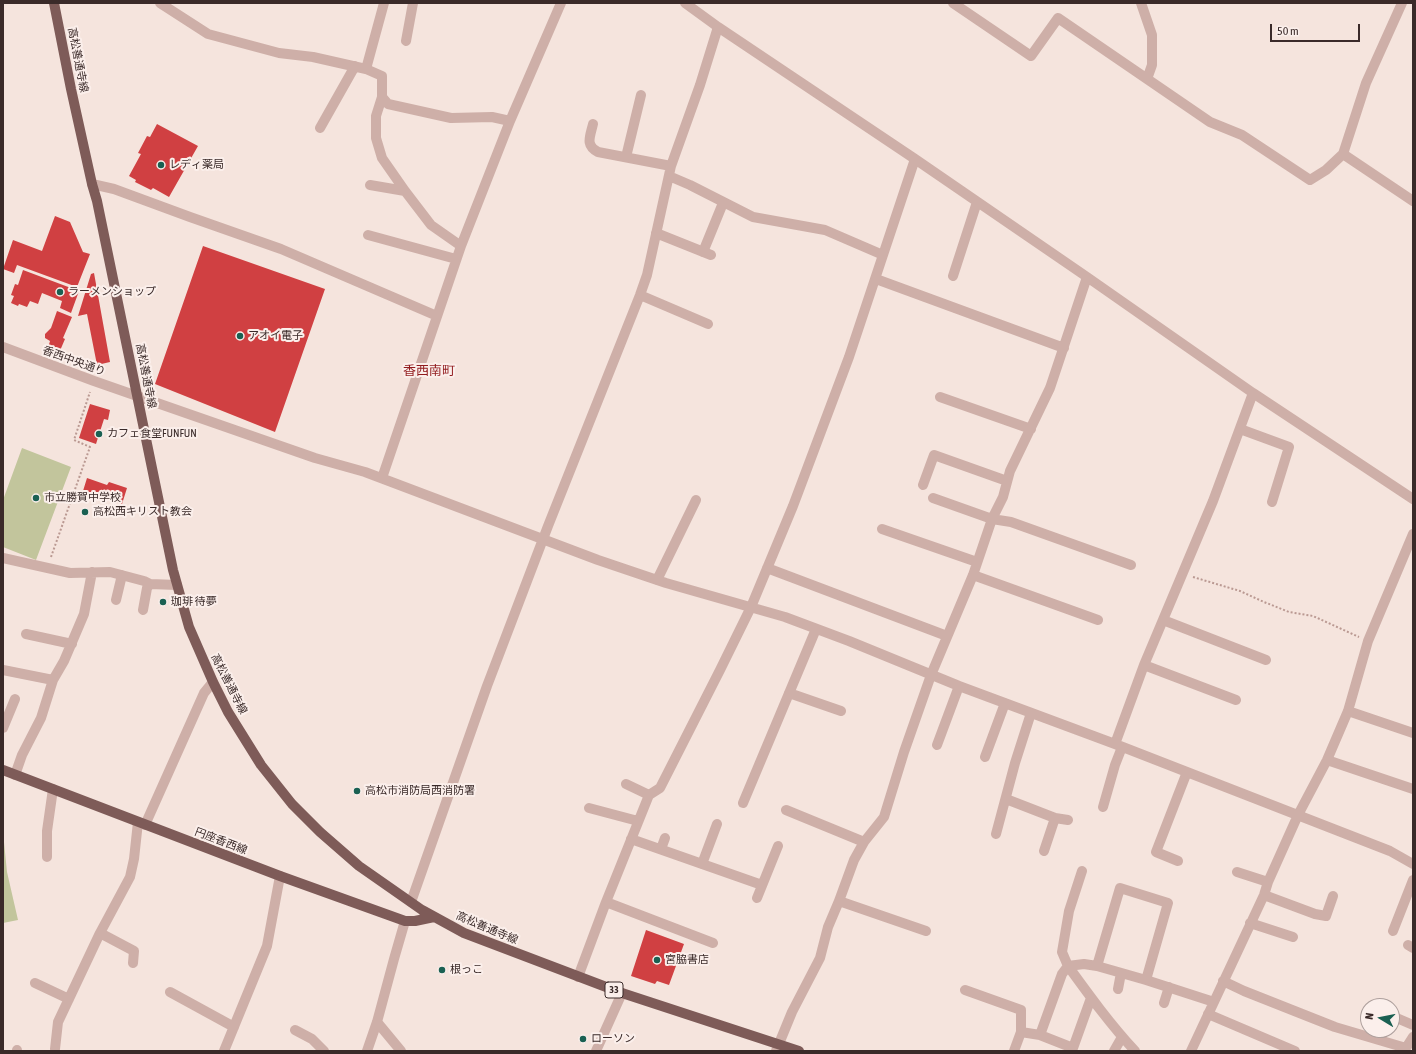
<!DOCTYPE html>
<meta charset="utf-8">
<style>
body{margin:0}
#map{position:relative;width:1416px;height:1054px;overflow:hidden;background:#f5e4dd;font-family:"Asap Condensed",sans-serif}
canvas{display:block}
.frame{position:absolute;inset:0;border:4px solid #3a2a29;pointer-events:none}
.north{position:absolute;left:1360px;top:998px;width:40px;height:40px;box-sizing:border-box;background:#fbefeb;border:1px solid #aea09d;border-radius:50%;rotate:280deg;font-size:11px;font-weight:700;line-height:16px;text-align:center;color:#3a2a29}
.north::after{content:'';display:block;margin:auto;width:14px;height:18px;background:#1a6052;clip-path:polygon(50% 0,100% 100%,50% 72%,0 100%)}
.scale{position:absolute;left:1270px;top:24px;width:90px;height:18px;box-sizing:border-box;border:2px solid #3a2a29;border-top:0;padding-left:5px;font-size:12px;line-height:14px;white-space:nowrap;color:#3a2a29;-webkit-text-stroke:3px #fbefeb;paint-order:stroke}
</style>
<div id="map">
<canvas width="1416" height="1054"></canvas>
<div class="frame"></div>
<div class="north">N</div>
<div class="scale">50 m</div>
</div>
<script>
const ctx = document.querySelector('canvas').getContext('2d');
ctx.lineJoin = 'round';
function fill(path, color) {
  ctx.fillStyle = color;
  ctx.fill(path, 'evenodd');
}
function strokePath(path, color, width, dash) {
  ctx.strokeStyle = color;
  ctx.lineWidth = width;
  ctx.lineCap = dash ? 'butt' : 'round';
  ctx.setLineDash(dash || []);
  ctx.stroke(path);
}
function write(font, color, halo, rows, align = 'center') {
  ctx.font = font + ' "Asap Condensed","Noto Sans JP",sans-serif';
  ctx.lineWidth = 4;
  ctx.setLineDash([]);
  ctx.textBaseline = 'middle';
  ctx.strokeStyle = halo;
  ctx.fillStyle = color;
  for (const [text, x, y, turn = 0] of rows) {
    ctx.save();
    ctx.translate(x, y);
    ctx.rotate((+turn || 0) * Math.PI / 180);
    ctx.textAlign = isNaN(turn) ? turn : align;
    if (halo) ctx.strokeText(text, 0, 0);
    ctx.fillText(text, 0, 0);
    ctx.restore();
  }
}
const green = new Path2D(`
 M22,448L71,467L36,560L3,547V500Z
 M3,832L7,872L18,920L3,923Z`);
const building = new Path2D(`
 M157,124L198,146L169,197L153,188L151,190L135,182L136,180L129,176L141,154L138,153L147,136L150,137Z
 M55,216L70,222L83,252L90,254L77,287L17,265L14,273L3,269L13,240L42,251Z
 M203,246L325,289L275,432L155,384Z
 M23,270L79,291L71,313L60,308L62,301L42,293L38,304L30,301L27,307L19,304L18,306L11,303L14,296L11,295L15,284L18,285Z
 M94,273L110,362L97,365L87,314L78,316L91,274Z
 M57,311L72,317L63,338L65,339L59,353L48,348L50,341L45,338V334L51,328Z
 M90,404L110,410L108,420L104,419L96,444L79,438Z
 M87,478L107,485L109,482L127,488L122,504L83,491Z
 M646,930L684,944L669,985L657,981L655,984L631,976Z`);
const path = new Path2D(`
 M51,557L90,447L74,440L90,392
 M1193,577L1240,591L1264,602L1289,612L1313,616L1359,637`);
const minor = new Path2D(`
 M160,3L208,34L279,53L313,57L366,69
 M384,3L366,69L382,76V97L388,104L451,118L492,117L510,121
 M685,3L718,27L915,159L1087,277L1253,393L1413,499
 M953,3L1031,56L1058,18L1210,122L1242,135L1310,180L1326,170L1343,154L1366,83L1402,3
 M1141,3L1152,35V65L1147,79
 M406,41L413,3
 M382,97L376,116V138L382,158L405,191L431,225L461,246
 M593,124C590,137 585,145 598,152L671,166
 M320,128L355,66
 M1343,154L1413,201
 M626,157L641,95
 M669,176L690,185L753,217L825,230L883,255
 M92,184L114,189L190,217L281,249L437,316
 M370,185L405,191
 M656,233L711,255
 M368,235L456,259
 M703,252L723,203
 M953,276L977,202
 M876,279L1064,348
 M640,295L708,324
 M3,347L94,381L315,458L365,472L598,560L666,583L785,617L849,641L959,686L1115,744L1390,851L1413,864
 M940,397L1031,429
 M1240,429L1289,447L1272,502
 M382,478L461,246L510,121L561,3
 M923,485L934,455L1007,481
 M933,498L992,519L1011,522L1131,565
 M882,529L977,562
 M3,558L70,573L110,572L144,581L150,584L177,585
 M767,568L947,636
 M973,575L1098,620
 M657,580L696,500
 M116,600L122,575
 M143,610L147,588L150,584
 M1163,620L1266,660
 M26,634L72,644
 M1144,665L1236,700
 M3,670L53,680
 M789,693L841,711
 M1348,711L1413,733
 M3,728L15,699
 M1115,744L1144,665L1213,501L1253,393
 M937,745L959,686
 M985,757L1005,703
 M1327,760L1413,789
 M15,775L22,755L41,718L53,680L64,661L84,614L92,572
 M626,784L649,795
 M1006,799L1055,818L1068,820
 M743,803L816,629
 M1103,807L1115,765L1122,747
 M589,808L638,821
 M786,810L864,842
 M145,825L204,693L213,682
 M996,834L1015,763L1031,713
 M631,839L762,885
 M661,849L665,838
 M1044,851L1055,818
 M47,857V831L53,789
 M1178,861L1156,852L1187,772
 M702,864L717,824
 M1237,872L1268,882
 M1264,895L1315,914L1326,916L1333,896
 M757,898L778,846
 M839,901L926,931
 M411,902L487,686L548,526L640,295L647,275L671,166L700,85L718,27
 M606,902L713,943
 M1250,923L1293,937
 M1393,931L1413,880
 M100,933L134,951L133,963
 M1408,945L1413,948
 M1097,966L1120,888L1168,903L1146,980
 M578,977L606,902L649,795L660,788L720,670L751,607L793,506L849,357L915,159
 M1223,981L1244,991L1335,1027L1406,1048
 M35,983L69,999
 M1118,989L1121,973
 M965,990L1021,1010V1032L1014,1051
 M170,992L234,1027
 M1164,1003L1169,987
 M1208,1014L1295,1051
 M1392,1016L1413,1025
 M377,1022L401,1051
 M295,1030L312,1039L324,1051
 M1021,1032L1040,1035L1073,1048L1091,998
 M1040,1035L1062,974L1068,966L1062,952L1069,911L1082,871
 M55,1049L58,1022L100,933L130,877L134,859L138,822
 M17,1051V1050
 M224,1051L267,946L280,876
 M367,1051L377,1022L394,959L405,921
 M596,1051L622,993
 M776,1051L792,1012L820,958L828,927L839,901L854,860L864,842L884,817L904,752L931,675L973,575L992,519L1003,497L1010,471L1050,388L1087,277
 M1114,1051L1122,1037
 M1135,1051C1110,1024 1089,995 1068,966L1084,964L1097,966L1146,980L1214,1002
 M1191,1051L1264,895L1268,882L1298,815L1327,760L1348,711L1368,641L1413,534
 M1404,1051L1413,1037`);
const major = new Path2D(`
 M54,3L71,89L92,184L97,201L173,570L189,627L213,682L228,712L261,765L292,804L320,832L359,866L422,910L464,933L622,993L799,1051
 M3,770L280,876L405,921H415L434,917`);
const markers = [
 [161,165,4,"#1a6052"],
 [60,292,4,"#1a6052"],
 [240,336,4,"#1a6052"],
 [99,434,4,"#1a6052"],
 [36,498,4,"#1a6052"],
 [85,512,4,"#1a6052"],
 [163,602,4,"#1a6052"],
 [357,791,4,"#1a6052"],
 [657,960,4,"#1a6052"],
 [442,970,4,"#1a6052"],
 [583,1039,4,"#1a6052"]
];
const shields = [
 [614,990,18]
];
const shieldNames = [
 ["33",614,990]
];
const streetNames = [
 ["高松善通寺線",78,60,79],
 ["香西中央通り",74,361,20],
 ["高松善通寺線",146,376,79],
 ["高松善通寺線",229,684,63],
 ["円座香西線",221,841,21],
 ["高松善通寺線",487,928,23]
];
const poiNames = [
 ["レディ薬局",169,165],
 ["ラーメンショップ",68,292],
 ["アオイ電子",248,336],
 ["カフェ食堂FUNFUN",107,434],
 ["市立勝賀中学校",44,498],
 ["高松西キリスト教会",93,512],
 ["珈琲 待夢",171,602],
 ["高松市消防局西消防署",365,791],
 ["宮脇書店",665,960],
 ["根っこ",450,970],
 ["ローソン",591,1039]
];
const quarterNames = [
 ["香西南町",429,371]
];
fill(green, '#c2c59c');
fill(building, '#d04042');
strokePath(path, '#ba9992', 2, [2, 2]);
strokePath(minor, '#ceafa8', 10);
strokePath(major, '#7e5b58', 10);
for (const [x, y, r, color] of markers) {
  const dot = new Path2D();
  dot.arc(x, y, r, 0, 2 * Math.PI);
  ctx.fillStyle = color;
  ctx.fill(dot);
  strokePath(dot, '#fbefeb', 1.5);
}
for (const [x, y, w] of shields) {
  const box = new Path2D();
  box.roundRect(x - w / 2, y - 8, w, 16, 3);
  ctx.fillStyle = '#fbefeb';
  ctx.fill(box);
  strokePath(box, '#3a2a29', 1);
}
write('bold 10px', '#3a2a29', null, shieldNames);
write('11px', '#3a2a29', '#fbefeb', streetNames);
write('11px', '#3a2a29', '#fbefeb', poiNames, 'left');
write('13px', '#911a1d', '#fbefeb', quarterNames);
</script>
